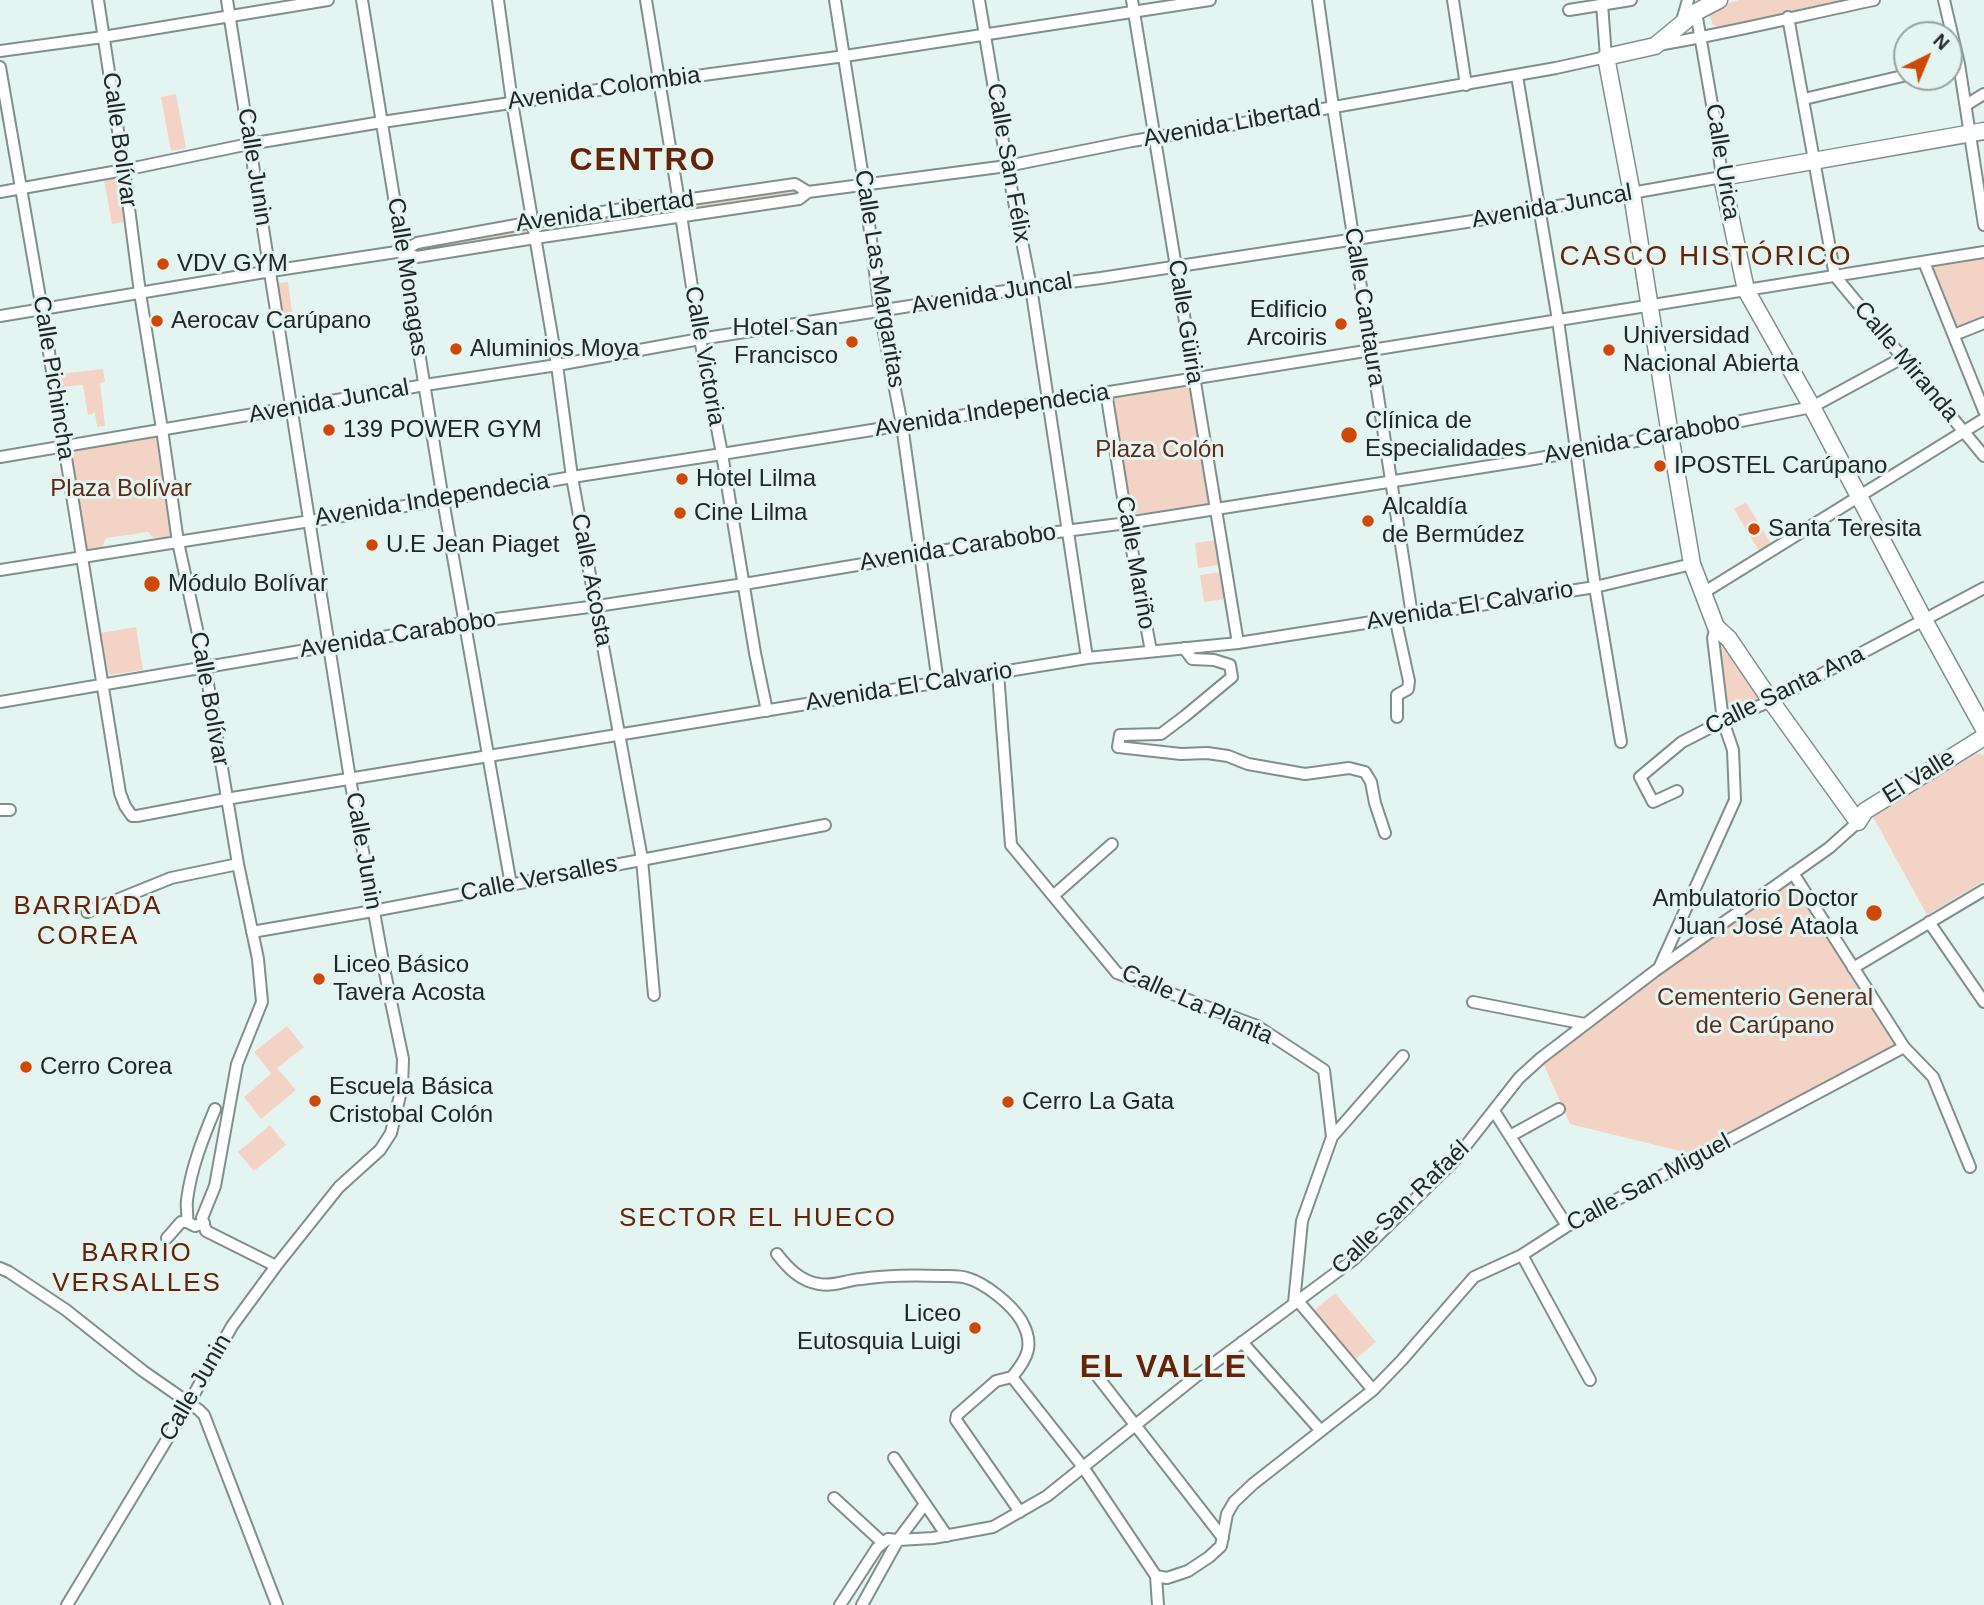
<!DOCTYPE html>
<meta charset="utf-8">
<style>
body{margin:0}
#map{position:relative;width:1984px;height:1605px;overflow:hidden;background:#e4f5f1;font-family:Arial,sans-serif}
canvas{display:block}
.north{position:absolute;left:1893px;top:21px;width:70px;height:70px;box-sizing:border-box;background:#e4f5f1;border:2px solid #96a39f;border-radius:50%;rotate:43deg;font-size:19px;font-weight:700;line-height:28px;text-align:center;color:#212725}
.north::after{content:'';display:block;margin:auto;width:24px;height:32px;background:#ce4806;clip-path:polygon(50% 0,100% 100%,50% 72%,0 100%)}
</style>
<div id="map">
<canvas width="1984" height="1605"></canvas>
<div class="north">N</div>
</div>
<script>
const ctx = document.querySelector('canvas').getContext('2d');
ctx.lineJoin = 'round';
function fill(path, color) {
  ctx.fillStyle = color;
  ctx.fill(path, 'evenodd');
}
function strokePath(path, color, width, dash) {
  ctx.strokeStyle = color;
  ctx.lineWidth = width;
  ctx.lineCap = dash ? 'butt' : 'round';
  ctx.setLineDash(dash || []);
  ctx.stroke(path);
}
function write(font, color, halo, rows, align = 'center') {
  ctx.font = font + ' Arial,sans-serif';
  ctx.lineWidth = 6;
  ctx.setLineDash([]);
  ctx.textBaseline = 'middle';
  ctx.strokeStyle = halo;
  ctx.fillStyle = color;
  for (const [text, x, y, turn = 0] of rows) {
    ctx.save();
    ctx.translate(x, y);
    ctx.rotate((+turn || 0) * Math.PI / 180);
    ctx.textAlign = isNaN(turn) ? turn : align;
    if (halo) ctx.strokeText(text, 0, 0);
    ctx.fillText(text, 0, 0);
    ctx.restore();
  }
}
const green = new Path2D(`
 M1739,0H1860L1722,28L1713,25L1709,14L1714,8Z
 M176,94L186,148L171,151L161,97Z
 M116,177L124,222L112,224L104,179Z
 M795,188L800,190L798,194L691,210L688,207L691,205Z
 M669,208H674L675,211L553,230L548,226Z
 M524,228L527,230V233L524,235L419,252L415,249L417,247Z
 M1984,252V323L1954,335L1924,262Z
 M288,282L294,326L284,327L278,283Z
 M103,369L105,382L100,383L105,426L97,427L95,413L88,415L83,385L61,387L60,374Z
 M1191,384L1209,504L1129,515L1110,395Z
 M161,434L173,540L157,542L148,532L106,538L100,552L86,554L68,451Z
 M1746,502L1774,549L1762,556L1734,509Z
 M1216,540L1219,565L1198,568L1195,543Z
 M1221,572L1226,599L1204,602L1200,575Z
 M136,627L143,670L110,675L107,672L100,633Z
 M1718,632L1765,701L1726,717Z
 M1976,753L1984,755V881L1927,915L1872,815Z
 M1793,873L1904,1047L1700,1156L1570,1124L1541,1058Z
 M287,1026L304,1047L277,1068L296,1090L261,1119L244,1097L273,1072L271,1073L254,1052Z
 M270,1125L286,1145L254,1171L238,1152Z
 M1335,1293L1376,1342L1352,1362L1312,1312Z`);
const street = new Path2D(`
 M98,0L124,170L140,293L162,429L178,542L205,666L238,864L258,959L262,1002L237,1064L215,1186L202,1218L206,1231L276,1266
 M362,0L443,500L511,885
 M498,0L512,102L557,365L572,477L642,859L654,995
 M646,0L679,202L700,339L722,454L755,653L767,711
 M835,0L864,184L880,312L902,425L938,683
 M979,0L1007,166L1031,287L1087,658
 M1132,0L1238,643
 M1318,0L1333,107L1412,615
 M1453,0L1466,85
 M1944,0L1959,64L1984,225
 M1569,10L1631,0
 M1788,17L1835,276L1984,456
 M1681,24L1688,0
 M1658,45C1731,33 1802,15 1874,0
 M0,51L103,37L328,0
 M0,67L43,315L120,793L125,806L132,816H137L226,799L1087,658L1238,643L1595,587L1692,564
 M1517,76L1558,320L1595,587L1621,742
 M1804,99L1907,75
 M1966,105L1984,94
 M0,192L124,170L249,144L382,122L659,81L845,56L1210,0
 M403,251L417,257L535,238L799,199L808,192L1007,166L1132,141L1243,123L1556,68L1606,57L1602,4
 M1924,262L1984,411
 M0,316L271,271L403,251L417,243L533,222L795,184L808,192
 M1954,335L1984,323
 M1106,392L1127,523L1151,651
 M0,457L425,385L557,365L700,339L1031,287L1101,278L1473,221L1722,177L1714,116L1696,12
 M0,570L443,500L572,477L722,454L1984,252
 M1703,593L1984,419
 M1395,617L1409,681L1408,689L1397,695V717
 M1184,648L1192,659L1214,660L1230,665L1232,677L1185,716L1161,734L1120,735L1118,747L1181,754L1207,753L1228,756L1248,764L1305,774L1349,768L1365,772L1371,782L1375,803L1385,833
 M998,673L1011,845L1117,973L1257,1026L1324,1070L1332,1137L1302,1221L1294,1303
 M0,702L465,623L597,606L744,584L1042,534L1127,523L1528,460L1670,435L1812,407L1904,357
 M1677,791L1653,802L1640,777L1682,742L1723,721L1771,701L1984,588
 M0,810H10
 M1793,873L1904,1047L1933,1077L1970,1167
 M1053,896L1112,844
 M87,912L171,878L238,864
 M1929,922L1984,1002
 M252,932L373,911L825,825
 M1660,966L1735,800L1733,750L1723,721L1713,638L1716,627
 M1853,968L1984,890
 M1473,1002L1585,1024
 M1494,1111L1567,1226
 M1510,1136L1559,1109
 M1332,1137L1403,1056
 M187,1222C188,1214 186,1207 187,1200C191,1168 203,1138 215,1109
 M167,1238L181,1222H187L195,1226L204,1223
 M777,1254C788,1268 800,1281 819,1284C834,1287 846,1280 861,1279C887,1275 914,1275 941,1276C949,1276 959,1275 967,1278C985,1283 1011,1304 1021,1320C1035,1344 1028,1358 1012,1377
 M0,1268L9,1272L66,1310L143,1371L199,1410L204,1415L277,1605
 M1298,1301L1373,1390
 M1242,1342L1321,1431
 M1087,1363L1223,1538
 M1590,1380L1522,1255L1567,1226L1904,1047
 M894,1458L947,1536
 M834,1498L883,1543
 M1020,1512L956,1420L957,1415L996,1381L1012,1377L1083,1467L1156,1576L1158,1605
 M1156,1576L1167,1578L1188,1571L1209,1557L1221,1546L1227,1514L1234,1502L1253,1484L1373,1390L1402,1360L1474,1277L1522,1255
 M67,1605L189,1403L232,1326L276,1266L339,1187L380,1150L391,1133L402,1087L403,1059L385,973L350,779L227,0
 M840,1605L877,1548L888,1539L898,1540L925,1504
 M862,1605L898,1540L933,1538L993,1527L1047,1496L1194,1378L1353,1260L1453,1162L1519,1078L1541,1058L1655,971L1829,848L1858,822`);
const secondary = new Path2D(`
 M1719,0L1696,12L1655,46L1606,57L1632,194L1670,435L1692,564L1716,627L1729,639L1771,701L1858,822L1865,811L1984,737
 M1984,131L1722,177L1746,290L1812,407L1924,620L1984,729`);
const markers = [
 [163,264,7,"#ce4806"],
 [157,321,7,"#ce4806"],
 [1341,324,7,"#ce4806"],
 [852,342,7,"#ce4806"],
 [456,349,7,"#ce4806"],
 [1609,350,7,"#ce4806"],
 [329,430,7,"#ce4806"],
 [1349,435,9,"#ce4806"],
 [1660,466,7,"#ce4806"],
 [682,479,7,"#ce4806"],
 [680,513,7,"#ce4806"],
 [1368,521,7,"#ce4806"],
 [1754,529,7,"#ce4806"],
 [372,545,7,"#ce4806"],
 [152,584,9,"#ce4806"],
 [1874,913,9,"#ce4806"],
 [319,979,7,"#ce4806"],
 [26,1067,7,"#ce4806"],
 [315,1101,7,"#ce4806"],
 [1008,1102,7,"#ce4806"],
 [975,1328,7,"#ce4806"]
];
const streetNames = [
 ["Avenida Colombia",604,89,-8],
 ["Avenida Libertad",1232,124,-10],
 ["Calle Bolívar",119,140,82],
 ["Calle Urica",1722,162,81],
 ["Calle San Félix",1008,163,80],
 ["Calle Junin",254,167,81],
 ["Avenida Juncal",1552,207,-10],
 ["Avenida Libertad",605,212,-8],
 ["Calle Monagas",407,277,81],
 ["Calle Las Margaritas",879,279,81],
 ["Avenida Juncal",992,294,-9],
 ["Calle Cantaura",1364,307,81],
 ["Calle Güiria",1185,322,81],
 ["Calle Victoria",704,356,80],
 ["Calle Miranda",1906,362,50],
 ["Calle Pichincha",53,378,81],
 ["Avenida Juncal",329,402,-10],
 ["Avenida Independecia",992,411,-9],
 ["Avenida Carabobo",1642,439,-10],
 ["Avenida Independecia",432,500,-9],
 ["Avenida Carabobo",958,548,-9],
 ["Calle Mariño",1135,563,80],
 ["Calle Acosta",591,580,79],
 ["Avenida El Calvario",1470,606,-9],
 ["Avenida Carabobo",398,635,-9],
 ["Avenida El Calvario",909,687,-9],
 ["Calle Santa Ana",1785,691,-26],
 ["Calle Bolívar",209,699,80],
 ["El Valle",1919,777,-32],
 ["Calle Junin",363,851,80],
 ["Calle Versalles",539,879,-11],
 ["Calle La Planta",1197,1005,24],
 ["Calle San Miguel",1649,1183,-28],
 ["Calle San Rafaél",1401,1208,-44],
 ["Calle Junin",196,1388,-60]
];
const poiNames = [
 ["VDV GYM",177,264],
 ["Edificio",1327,310,"right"],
 ["Arcoiris",1327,338,"right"],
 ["Aerocav Carúpano",171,321],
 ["Hotel San",838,328,"right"],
 ["Francisco",838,356,"right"],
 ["Universidad",1623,336],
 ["Nacional Abierta",1623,364],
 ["Aluminios Moya",470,349],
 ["Clínica de",1365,421],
 ["Especialidades",1365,449],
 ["139 POWER GYM",343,430],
 ["IPOSTEL Carúpano",1674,466],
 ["Hotel Lilma",696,479],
 ["Alcaldía",1382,507],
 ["de Bermúdez",1382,535],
 ["Cine Lilma",694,513],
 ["Santa Teresita",1768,529],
 ["U.E Jean Piaget",386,545],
 ["Módulo Bolívar",168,584],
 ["Ambulatorio Doctor",1858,899,"right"],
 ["Juan José Ataola",1858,927,"right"],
 ["Liceo Básico",333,965],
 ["Tavera Acosta",333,993],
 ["Cerro Corea",40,1067],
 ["Escuela Básica",329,1087],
 ["Cristobal Colón",329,1115],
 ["Cerro La Gata",1022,1102],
 ["Liceo",961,1314,"right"],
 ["Eutosquia Luigi",961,1342,"right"]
];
const parkNames = [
 ["Plaza Colón",1160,450],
 ["Plaza Bolívar",121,489],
 ["Cementerio General",1765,998],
 ["de Carúpano",1765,1026]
];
const neighbourhoodNames = [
 ["BARRIADA",88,907],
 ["COREA",88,937],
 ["SECTOR EL HUECO",758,1219],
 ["BARRIO",137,1254],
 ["VERSALLES",137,1284]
];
const quarterNames = [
 ["CASCO HISTÓRICO",1706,257]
];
const districtNames = [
 ["CENTRO",643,161],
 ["EL VALLE",1164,1368]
];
fill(green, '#f4d3c7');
strokePath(street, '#808f8c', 14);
strokePath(secondary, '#808f8c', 19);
strokePath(street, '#fff', 10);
strokePath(secondary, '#fff', 16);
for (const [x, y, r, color] of markers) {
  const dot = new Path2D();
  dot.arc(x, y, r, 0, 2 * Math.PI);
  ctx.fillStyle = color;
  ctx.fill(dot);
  strokePath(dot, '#e4f5f1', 2.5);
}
write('24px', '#212725', '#e4f5f1', streetNames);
write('24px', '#212725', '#e4f5f1', poiNames, 'left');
write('24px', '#5d2b19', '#e4f5f1', parkNames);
ctx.letterSpacing = '2px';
write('26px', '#65240a', '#e4f5f1', neighbourhoodNames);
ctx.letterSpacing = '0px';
ctx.letterSpacing = '2px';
write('28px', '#65240a', '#e4f5f1', quarterNames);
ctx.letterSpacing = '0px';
ctx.letterSpacing = '2px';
write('bold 32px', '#65240a', '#e4f5f1', districtNames);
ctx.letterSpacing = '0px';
</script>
